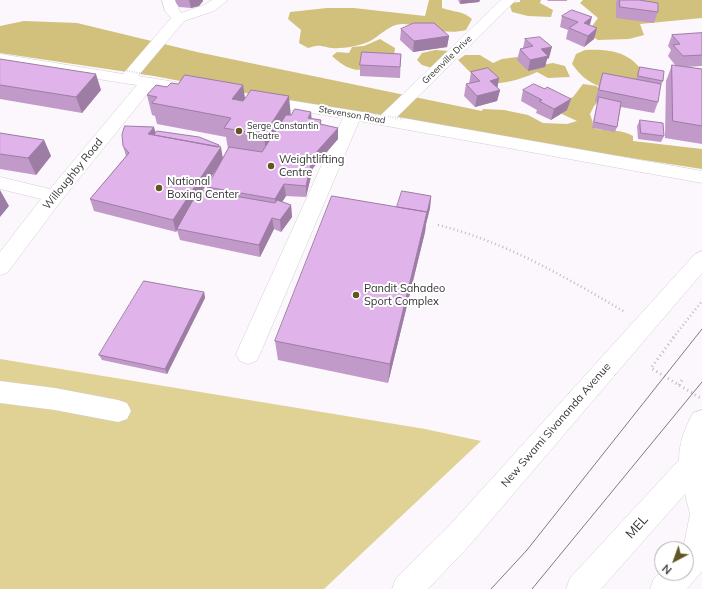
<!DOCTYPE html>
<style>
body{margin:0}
#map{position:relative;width:702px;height:589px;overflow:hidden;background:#fbf7fc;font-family:Mulish,sans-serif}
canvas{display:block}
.north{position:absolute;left:654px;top:541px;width:40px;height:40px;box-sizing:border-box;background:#fff;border:1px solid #aeadae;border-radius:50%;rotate:221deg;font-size:11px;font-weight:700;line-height:16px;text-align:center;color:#353335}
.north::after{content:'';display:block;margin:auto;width:14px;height:18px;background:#615522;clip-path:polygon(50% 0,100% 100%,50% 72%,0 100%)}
</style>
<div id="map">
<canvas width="702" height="589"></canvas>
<div class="north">N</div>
</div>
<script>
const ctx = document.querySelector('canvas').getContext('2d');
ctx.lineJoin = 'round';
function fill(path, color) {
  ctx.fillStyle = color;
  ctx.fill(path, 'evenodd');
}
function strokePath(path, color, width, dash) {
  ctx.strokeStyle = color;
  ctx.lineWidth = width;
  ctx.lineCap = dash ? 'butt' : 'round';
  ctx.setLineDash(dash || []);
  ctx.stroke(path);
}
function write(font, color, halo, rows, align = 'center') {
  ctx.font = font + ' Mulish,sans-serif';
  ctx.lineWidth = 4;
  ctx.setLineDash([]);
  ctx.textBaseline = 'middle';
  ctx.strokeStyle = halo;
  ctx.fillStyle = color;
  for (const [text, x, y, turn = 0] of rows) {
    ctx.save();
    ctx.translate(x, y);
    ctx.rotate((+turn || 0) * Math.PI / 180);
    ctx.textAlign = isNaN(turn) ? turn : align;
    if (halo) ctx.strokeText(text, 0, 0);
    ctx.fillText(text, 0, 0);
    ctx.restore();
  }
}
const green = new Path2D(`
 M0,359L425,429L481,441L324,589H0Z`);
const forest = new Path2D(`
 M429,0H442V8C453,12 464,11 472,19L466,30C443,36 425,25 403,24C388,24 380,37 368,42C358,46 342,49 332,48C319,46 321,44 308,48L299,43L301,30L288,19L290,12L327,8H354L425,16Z
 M520,0H541L540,3L553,10L551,17L528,16L512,12L509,3L520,2Z
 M583,0H702V18L640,24L644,35L629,39L598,40L587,33L598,18L580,3Z
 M24,21L77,23L197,52L482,111L483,109L504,110L528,115L543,123L567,124L577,121L562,114L559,102L573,97L583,84L597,86L603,97L594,106L590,114L595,129C609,131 621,129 633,136V141L702,149V169L385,120L154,76L0,53V26Z
 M380,39L395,48L394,57C367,69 357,79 332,56L337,52L349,53L352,47L364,46Z
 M435,50L449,51L432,68L422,65L417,60L422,53Z
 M585,50C609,49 629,51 644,73L635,89C605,88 591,90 572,64L576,54Z
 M465,55H480L493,63L502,59L517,57L535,66L553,63L565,66L570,77L548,78L537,72C525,78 495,88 482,81C473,76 465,67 458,60Z`);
const pathFar1 = new Path2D(`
 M438,225C506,242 565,277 625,312
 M673,338L702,301`);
const path = new Path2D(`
 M674,337L651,368L702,399
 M679,385L682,380`);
const minor = new Path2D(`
 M162,0H176L179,10L181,13L204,5L212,0H228L214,11L184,21L138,76L381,115L501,0H516L397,117L702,171V183L359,121L260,354L256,361L248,364L240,361L236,354L343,118L152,88L61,201L7,273L0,275V252L41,199L0,189V177L50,189L137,85L0,64V54L123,74L171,18L165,11Z
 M702,251V273L468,547L428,589H392L396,578L448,527L695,254Z
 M0,381L55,388L118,400L127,403L131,411L127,419L118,422L55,410L0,403Z
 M702,410V571L687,589H650L654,578L662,571V573H686V549H682L685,540L690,514L685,494L601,589H566L570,578L679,460C679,443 685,428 693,413Z`);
const tram = new Path2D(`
 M491,589L527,550L702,329
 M532,589L702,382`);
const pathBridge = new Path2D(`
 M122,70L145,74
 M373,114L404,119`);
const wall = new Path2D(`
 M175,0H203V1L199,6L191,8L179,7L176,3Z
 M458,0H480L479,2L460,4Z
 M547,0H567V1H548Z
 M617,0H639L658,12L654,23L616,18V2Z
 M562,16L597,28L594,39L584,47L566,39L568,30L560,27Z
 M401,29L449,36L447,47L413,52L400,40Z
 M702,33V66L686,67L702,69V144L665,138L666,81L672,65L676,66L668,56L671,50L668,46L672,35Z
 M525,39L549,58L547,59L545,67L528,71L517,60L520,49L523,48Z
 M401,54L400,78L360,76V65Z
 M0,59L101,90L82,113L0,99Z
 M640,67L663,81L660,87L658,102L654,113L621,107L617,127L615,132L592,128L598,102L595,101L599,85L603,73L636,80Z
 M471,72L499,78L497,88L500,90L497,101L475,107L464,96L466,84H469Z
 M178,84L243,85L245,99L290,115L321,120V124L338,139L313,168L306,197L286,196L282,202L291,205L292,217L281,232L274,229L260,257L180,240L177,230L176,232L94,211L90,199L126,156L123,146L156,133L219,145L223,158L228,149L226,137L157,124L155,116L152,115L147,95ZM219,165L207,187L208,192L202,191Z
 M523,90L567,110L551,120L536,113L537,110L521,101Z
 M640,120L664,136L661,142L638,139L637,126Z
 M0,133L44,140L51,156L36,175L0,169Z
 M431,196L430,208L426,224L425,232L388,383L278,360L275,341L397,207Z
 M204,292L205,298L167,374L102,360L99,355Z`);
const shadedWall = new Path2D(`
 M189,0H203V1L199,6L191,8Z
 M461,0H480L479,2L460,4Z
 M592,17L589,28L584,23Z
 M597,28L594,39L584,47L588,36Z
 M449,36L447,47L413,52L414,41Z
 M552,47L549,58L547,59L545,67L528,71L530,60L541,49Z
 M96,74L101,90L82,113L76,97Z
 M499,78L497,90L490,81Z
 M243,85L246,106L232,99Z
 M500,90L497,101L475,107L477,96Z
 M289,96L291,117L266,156L264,135Z
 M571,99L567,110L551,120L554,109Z
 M311,112L312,123L308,118Z
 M154,127L157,138L148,134Z
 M338,128V139L313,168L306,197V186L313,156Z
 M44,140L51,156L36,175L28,158Z
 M219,145L220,149L221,147L223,159L178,229H177V230L176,232L173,220Z
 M284,184L286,196L276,211L275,199Z
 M0,190L9,206L0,217Z
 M431,196L430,208L426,224L425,232L388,383L390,364Z
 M291,205L292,217L281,232L280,220Z
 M272,218L274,229L260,257L259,245Z
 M204,292L205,298L167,374L165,369Z`);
const building = new Path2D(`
 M620,0H639L658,3V12L620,7Z
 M572,10L592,17L584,23L597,28L588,36L569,28L578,22L562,16Z
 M414,23H434L449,36L414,41L401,29Z
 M702,33V55L683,56L673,45L680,44L672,35Z
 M540,37L552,47L541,49L548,56L530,60L520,49L533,46L525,39Z
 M362,52L401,54L400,67L360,65Z
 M0,59L96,74L76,97L0,85Z
 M672,65L702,69V126L673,121Z
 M640,67L664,71L663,81L638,76Z
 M488,68L499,78L490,81L500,90L477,96L466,84L480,81L471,72Z
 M603,73L661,84L658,102L599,90Z
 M185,75L243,85L232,99L243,101L251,90L289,96L264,135L224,128L231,118L152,103L157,97L147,95L156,85L167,87L171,83L178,84Z
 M534,84L545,89L547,87L571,99L554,109L539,101L542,100L523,90Z
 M599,97L621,102L617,127L594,122Z
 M295,109L311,112L308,118L321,120L320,124L338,128L313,156L306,186L284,184L275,199L207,187L229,147L262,152L286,115H291Z
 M640,120L663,123L664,136L641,133Z
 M125,126L154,127L148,134L221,147L173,220L90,199L129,153L123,146L122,135Z
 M157,131L199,137L219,145L218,147L154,135Z
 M0,133L44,140L28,158L0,154Z
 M199,190L275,203L277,200L291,205L280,220L272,218L259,245L177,229Z
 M402,191L431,196L427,213V212L397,207Z
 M332,196L427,212L390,364L275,341Z
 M144,281L204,292L165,369L99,355Z`);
const markers = [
 [239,131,4,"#615522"],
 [271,166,4,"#615522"],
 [159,188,4,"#615522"],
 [356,295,4,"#615522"]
];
const farStreetnames = [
 ["Greenville Drive",447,60,-44],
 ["Stevenson Road",352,115,10]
];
const farPoinames = [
 ["Serge Constantin",247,126],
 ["Theatre",247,136]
];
const poiNames = [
 ["Weightlifting",279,160],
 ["Centre",279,173],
 ["National",167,182],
 ["Boxing Center",167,195],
 ["Pandit Sahadeo",364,289],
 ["Sport Complex",364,302]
];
const streetNames = [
 ["Willoughby Road",73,174,-51],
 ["New Swami Sivananda Avenue",556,425,-49]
];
const nearStreetnames = [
 ["MEL",637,527,-48]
];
fill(green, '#e0d194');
fill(forest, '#d1c17c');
strokePath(minor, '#d2ced3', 1);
strokePath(pathFar1, '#bebbbf', 2.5, [1, 3]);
strokePath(path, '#bebbbf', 3, [1, 3.5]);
fill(minor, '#fff');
strokePath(tram, '#7e7b7e', 1);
strokePath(pathBridge, '#bebbbf', 2, [0.5, 2]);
fill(wall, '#c19ac9');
fill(shadedWall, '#9d7da4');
fill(building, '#e0b3ea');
strokePath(building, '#9d7da4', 1);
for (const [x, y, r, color] of markers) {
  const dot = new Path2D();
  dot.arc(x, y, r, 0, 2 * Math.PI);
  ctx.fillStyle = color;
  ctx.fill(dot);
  strokePath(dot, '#fff', 1.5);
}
write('9px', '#353335', '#fff', farStreetnames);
write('9px', '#353335', '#fff', farPoinames, 'left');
write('11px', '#353335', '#fff', poiNames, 'left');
write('11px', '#353335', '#fff', streetNames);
write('13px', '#353335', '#fff', nearStreetnames);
</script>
